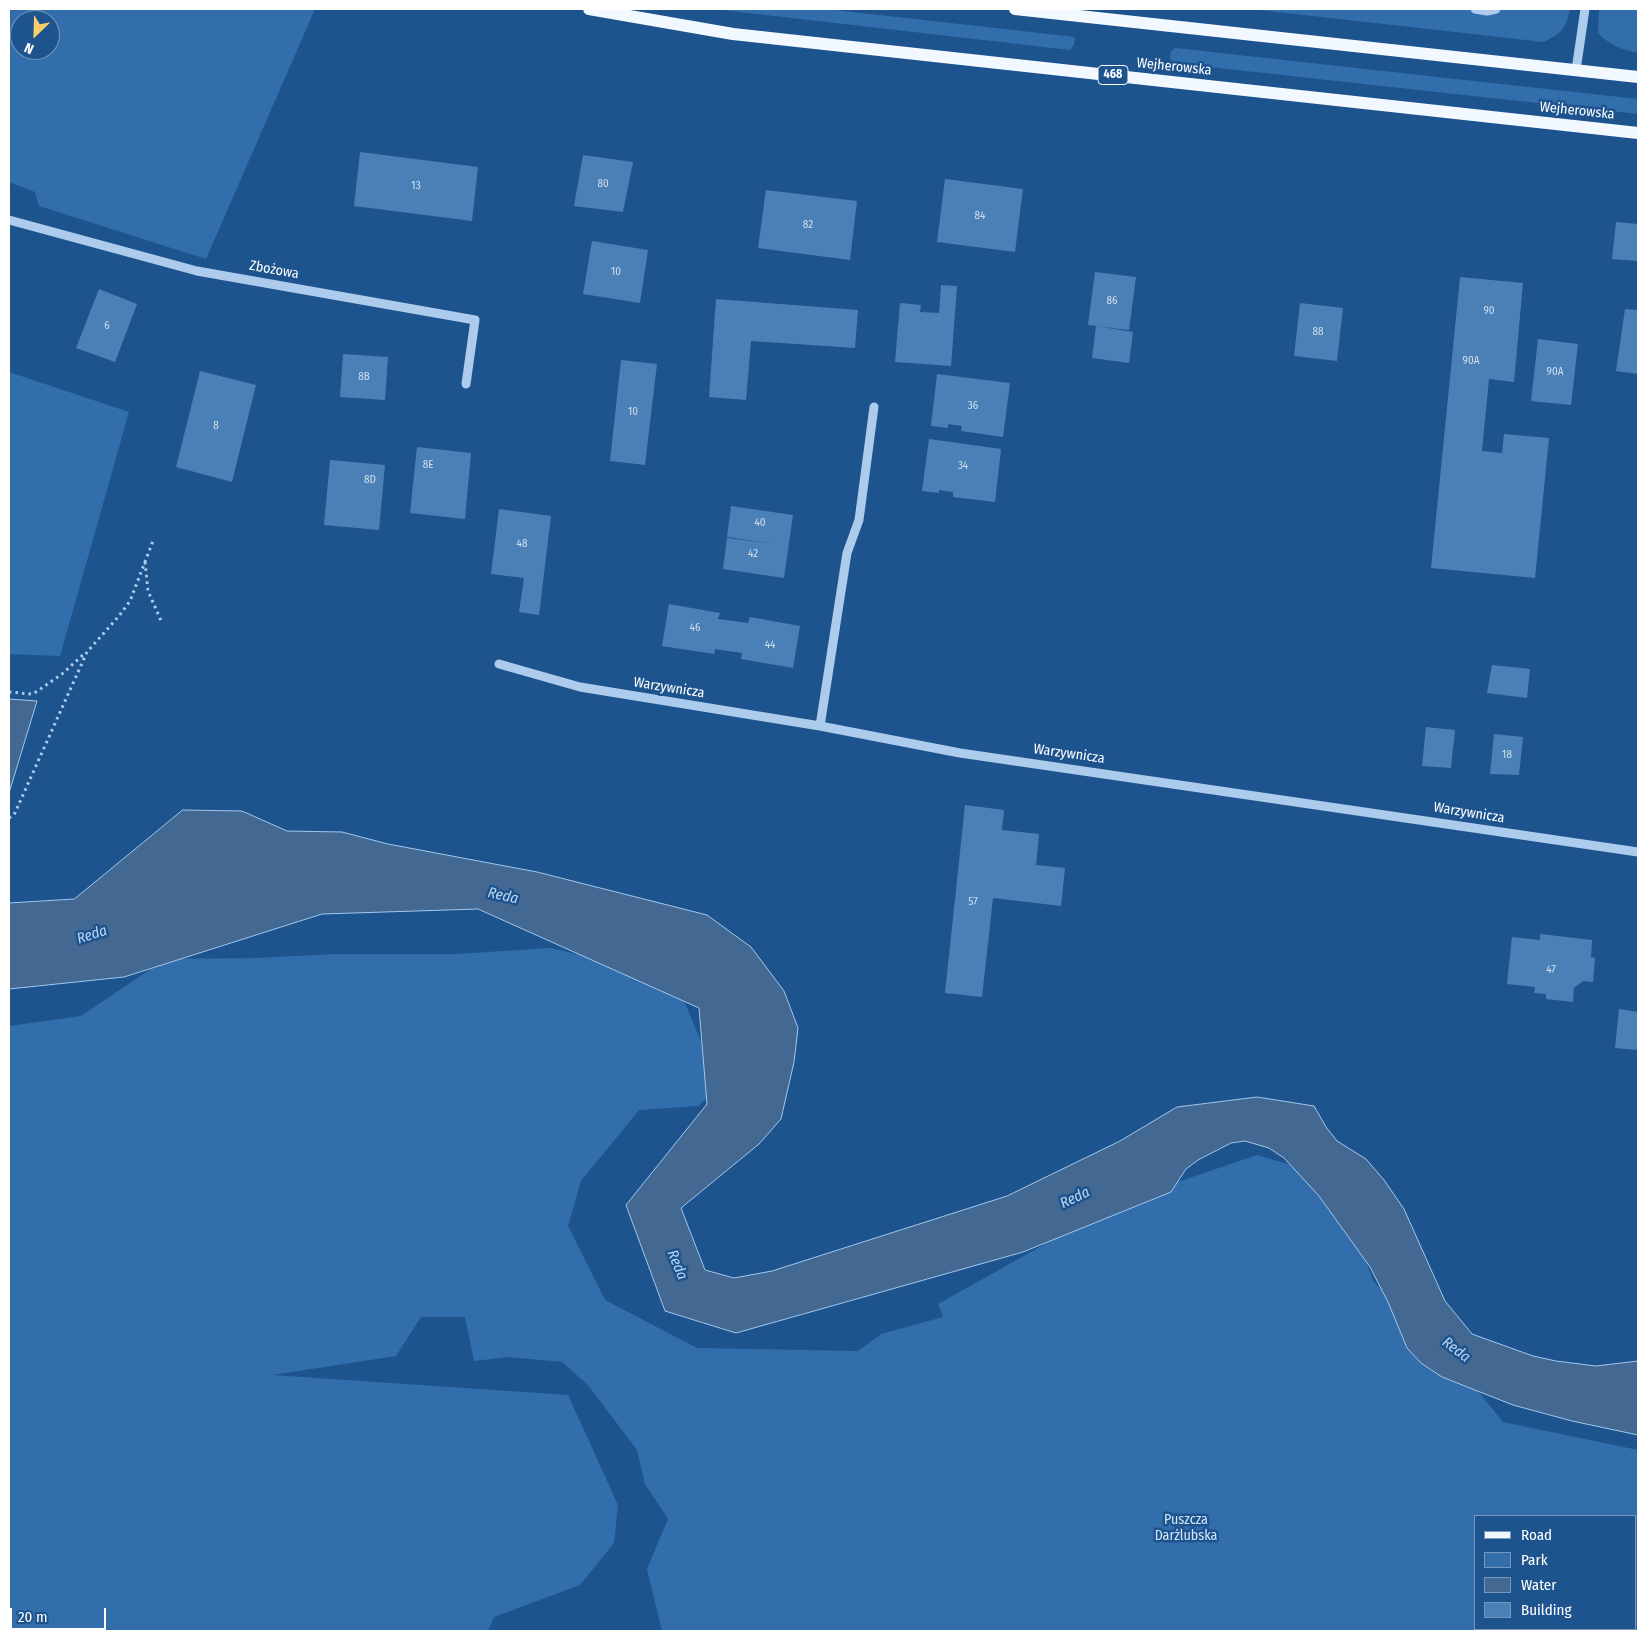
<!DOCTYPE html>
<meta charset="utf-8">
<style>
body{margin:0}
#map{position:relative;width:1647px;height:1640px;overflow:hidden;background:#1e548e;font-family:"Fira Sans Condensed",sans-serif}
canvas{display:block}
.frame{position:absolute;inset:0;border:10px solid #fff;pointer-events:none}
.legend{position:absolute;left:1474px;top:1515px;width:162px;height:115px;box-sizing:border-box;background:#1e548e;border:1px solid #7898bb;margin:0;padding:6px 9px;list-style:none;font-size:15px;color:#fff}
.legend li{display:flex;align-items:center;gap:10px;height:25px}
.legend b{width:25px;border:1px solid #7898bb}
.north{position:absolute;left:10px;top:10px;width:50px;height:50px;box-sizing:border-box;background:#1e548e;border:1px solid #7898bb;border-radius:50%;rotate:204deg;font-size:14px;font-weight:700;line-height:20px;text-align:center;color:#fff}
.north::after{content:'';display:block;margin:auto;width:18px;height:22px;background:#fbcc6c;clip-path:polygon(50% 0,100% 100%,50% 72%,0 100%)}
.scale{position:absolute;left:10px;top:1608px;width:96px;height:22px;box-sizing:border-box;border:2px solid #fff;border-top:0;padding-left:6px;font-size:15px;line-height:18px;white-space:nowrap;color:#fff;-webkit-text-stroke:4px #1e548e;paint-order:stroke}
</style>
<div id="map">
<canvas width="1647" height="1640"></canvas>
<div class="frame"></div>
<ul class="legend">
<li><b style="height:6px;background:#f2f8ff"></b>Road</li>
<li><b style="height:14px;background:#326eab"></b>Park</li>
<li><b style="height:14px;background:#436992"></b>Water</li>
<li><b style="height:14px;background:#4b80b7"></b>Building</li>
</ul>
<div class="north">N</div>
<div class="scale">20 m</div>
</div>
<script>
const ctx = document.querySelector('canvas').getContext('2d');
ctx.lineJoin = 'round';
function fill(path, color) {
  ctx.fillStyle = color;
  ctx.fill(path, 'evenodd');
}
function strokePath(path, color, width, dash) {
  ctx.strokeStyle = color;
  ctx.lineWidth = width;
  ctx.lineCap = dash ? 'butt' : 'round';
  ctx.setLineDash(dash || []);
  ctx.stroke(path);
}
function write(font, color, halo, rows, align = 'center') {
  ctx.font = font + ' "Fira Sans Condensed",sans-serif';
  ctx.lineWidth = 5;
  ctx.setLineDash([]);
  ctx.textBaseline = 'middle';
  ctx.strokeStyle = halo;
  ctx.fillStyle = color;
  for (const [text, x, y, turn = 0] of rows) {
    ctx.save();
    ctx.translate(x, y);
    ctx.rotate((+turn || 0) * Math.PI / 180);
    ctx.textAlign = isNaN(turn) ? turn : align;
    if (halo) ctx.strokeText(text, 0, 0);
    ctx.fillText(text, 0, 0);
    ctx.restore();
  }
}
const green = new Path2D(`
 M9,9H315L206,259L39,206L35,192L9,182ZM20,20H50V50H20Z
 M714,9H825L1075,37L1074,45L1070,50Z
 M1251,9H1570C1566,28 1562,34 1543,42Z
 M1599,9L1638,10V53C1623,50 1609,45 1598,33Z
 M1175,48L1638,99V114L1172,63L1170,59L1171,52Z
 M9,372L129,412L60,656L9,654Z
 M550,948L647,970L685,1003L720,1087L698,1106L639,1110L581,1181L568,1226L605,1300L697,1348L858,1351L881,1334L943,1317L938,1304L1122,1201L1257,1155L1307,1170L1346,1214L1374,1282L1462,1371L1503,1422L1638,1450V1631H662L647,1569L668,1519L645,1484L637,1450L588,1385L562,1362L509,1357L474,1361L465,1317H421L396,1356L272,1375L568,1395L618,1505L614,1543L580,1585L494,1617L488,1631H9V1026L81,1016L166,959L257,958L335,954H457ZM1476,1516H1636V1629H1476Z`);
const water = new Path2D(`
 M9,699L37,701L9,793Z
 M183,810L242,811L287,831L342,832L388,844L537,872L707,915L751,947L784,991L798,1028L794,1062L781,1119L759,1144L681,1208L705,1270L734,1278L772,1271L1007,1196L1120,1141L1177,1107L1257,1097L1314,1106L1326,1127L1337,1141L1366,1159L1384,1180L1404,1209L1445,1301L1472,1334L1533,1356L1556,1361L1596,1366L1638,1361V1435L1572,1421L1513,1405L1442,1377L1421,1363L1407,1348L1388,1302L1370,1267L1319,1196L1284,1158L1269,1148L1245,1141L1231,1143L1198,1160L1186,1169L1171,1192L1023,1252L736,1333L665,1311L626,1205L707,1104L699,1008L478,909L322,914L124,977L9,989V903L74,899Z`);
const building = new Path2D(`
 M360,152L478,167L472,221L354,206Z
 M583,155L633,162L623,212L574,206Z
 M945,179L1023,189L1015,252L937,242Z
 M766,190L857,201L850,260L758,248Z
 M1616,222L1638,224V261L1612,259Z
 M592,241L648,250L640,303L583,294Z
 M1095,272L1136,277L1129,330L1088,325Z
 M1460,277L1523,283L1514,382L1489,379L1482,451L1502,453L1504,434L1549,438L1535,578L1431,568Z
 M941,285L957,286L951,366L895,362L900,303L921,305L920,312L939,313Z
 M99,289L137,304L115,362L76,348Z
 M716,299L858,310L855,348L751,341L746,400L709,397Z
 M1300,303L1343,308L1337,361L1294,356Z
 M1625,309L1638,310V374L1616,371Z
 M1096,326L1133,332L1129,363L1092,358Z
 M1538,339L1578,344L1571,405L1531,401Z
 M343,354L388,357L385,400L340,397Z
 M621,360L657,364L645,465L610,461Z
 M200,371L256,385L232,482L176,467Z
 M937,374L1010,383L1003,437L961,431L962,426L948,424V428L931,426Z
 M929,439L1001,449L995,502L953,497V492L939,490V493L922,491Z
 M417,447L471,453L465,519L410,513Z
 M330,460L385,465L379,530L324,525Z
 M731,506L793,515L784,578L723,569L727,538L776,544L727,537Z
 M499,509L551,516L539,615L519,612L524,578L491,574Z
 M669,604L720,613L718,619L734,621L748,623L750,617L800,626L793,668L741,659L742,653L728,651L715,649L714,654L662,646Z
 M1492,665L1530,669L1527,698L1487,693Z
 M1426,727L1455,730L1451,768L1422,766Z
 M1494,734L1523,737L1519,775L1490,774Z
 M965,805L1004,810L1002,830L1039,834L1036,865L1065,868L1061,906L993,898L982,997L945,993Z
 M1540,934L1592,940L1591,957L1595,958L1593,982L1583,981L1574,988L1573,1002L1546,999V994L1534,993L1535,987L1507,984L1512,937L1540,940Z
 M1619,1009L1638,1012V1050L1615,1048Z`);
const path = new Path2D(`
 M145,562L148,591L162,623
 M9,692L31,694L36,692L62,674L84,654
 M9,818L14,815L87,652L119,616L130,601L153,541`);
const minor = new Path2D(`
 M1475,9L1487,11L1496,9
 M1576,70L1585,9
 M9,220L197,271L475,320L466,384
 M499,664L580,687L820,726L960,753L1638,852
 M820,726L847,553L859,520L874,407`);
const major = new Path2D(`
 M589,9L733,34L1638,133
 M1015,9L1638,77`);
const numberNames = [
 ["80",603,184],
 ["13",416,186],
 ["84",980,216],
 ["82",808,225],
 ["10",616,272],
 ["86",1112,301],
 ["90",1489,311],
 ["6",107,326],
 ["88",1318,332],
 ["90A",1471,361],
 ["90A",1555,372],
 ["8B",364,377],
 ["36",973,406],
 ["10",633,412],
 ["8",216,426],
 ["8E",428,465],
 ["34",963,466],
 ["8D",370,480],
 ["40",760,523],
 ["48",522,544],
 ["42",753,554],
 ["46",695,628],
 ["44",770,645],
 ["18",1507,755],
 ["57",973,902],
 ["47",1551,970]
];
const shields = [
 [1113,75,30]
];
const shieldNames = [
 ["468",1113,75]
];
const streetNames = [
 ["Wejherowska",1174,67,6],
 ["Wejherowska",1577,111,6],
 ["Zbożowa",274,270,10],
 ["Warzywnicza",669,688,9],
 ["Warzywnicza",1069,754,8],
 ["Warzywnicza",1469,813,9]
];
const parkNames = [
 ["Puszcza",1186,1520],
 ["Darżlubska",1186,1536]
];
const waterNames = [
 ["Reda",503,896,13],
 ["Reda",92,935,-18],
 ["Reda",1075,1198,-26],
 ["Reda",677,1265,68],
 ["Reda",1456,1350,37]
];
fill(green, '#326eab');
fill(water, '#436992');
strokePath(water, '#a0c7ee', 1);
fill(building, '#4b80b7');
strokePath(path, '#adcced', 3, [2.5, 4]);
strokePath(minor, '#adcced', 9);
strokePath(major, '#f2f8ff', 12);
write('11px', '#d2dfed', null, numberNames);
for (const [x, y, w] of shields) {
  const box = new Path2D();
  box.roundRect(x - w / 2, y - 9.5, w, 19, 4);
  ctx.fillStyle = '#1e548e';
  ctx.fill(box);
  strokePath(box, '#fff', 1);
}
write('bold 12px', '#fff', null, shieldNames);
write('14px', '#fff', '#1e548e', streetNames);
write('14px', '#d2e5f9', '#1e548e', parkNames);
write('italic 15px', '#b9d6f4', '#1e548e', waterNames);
</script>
